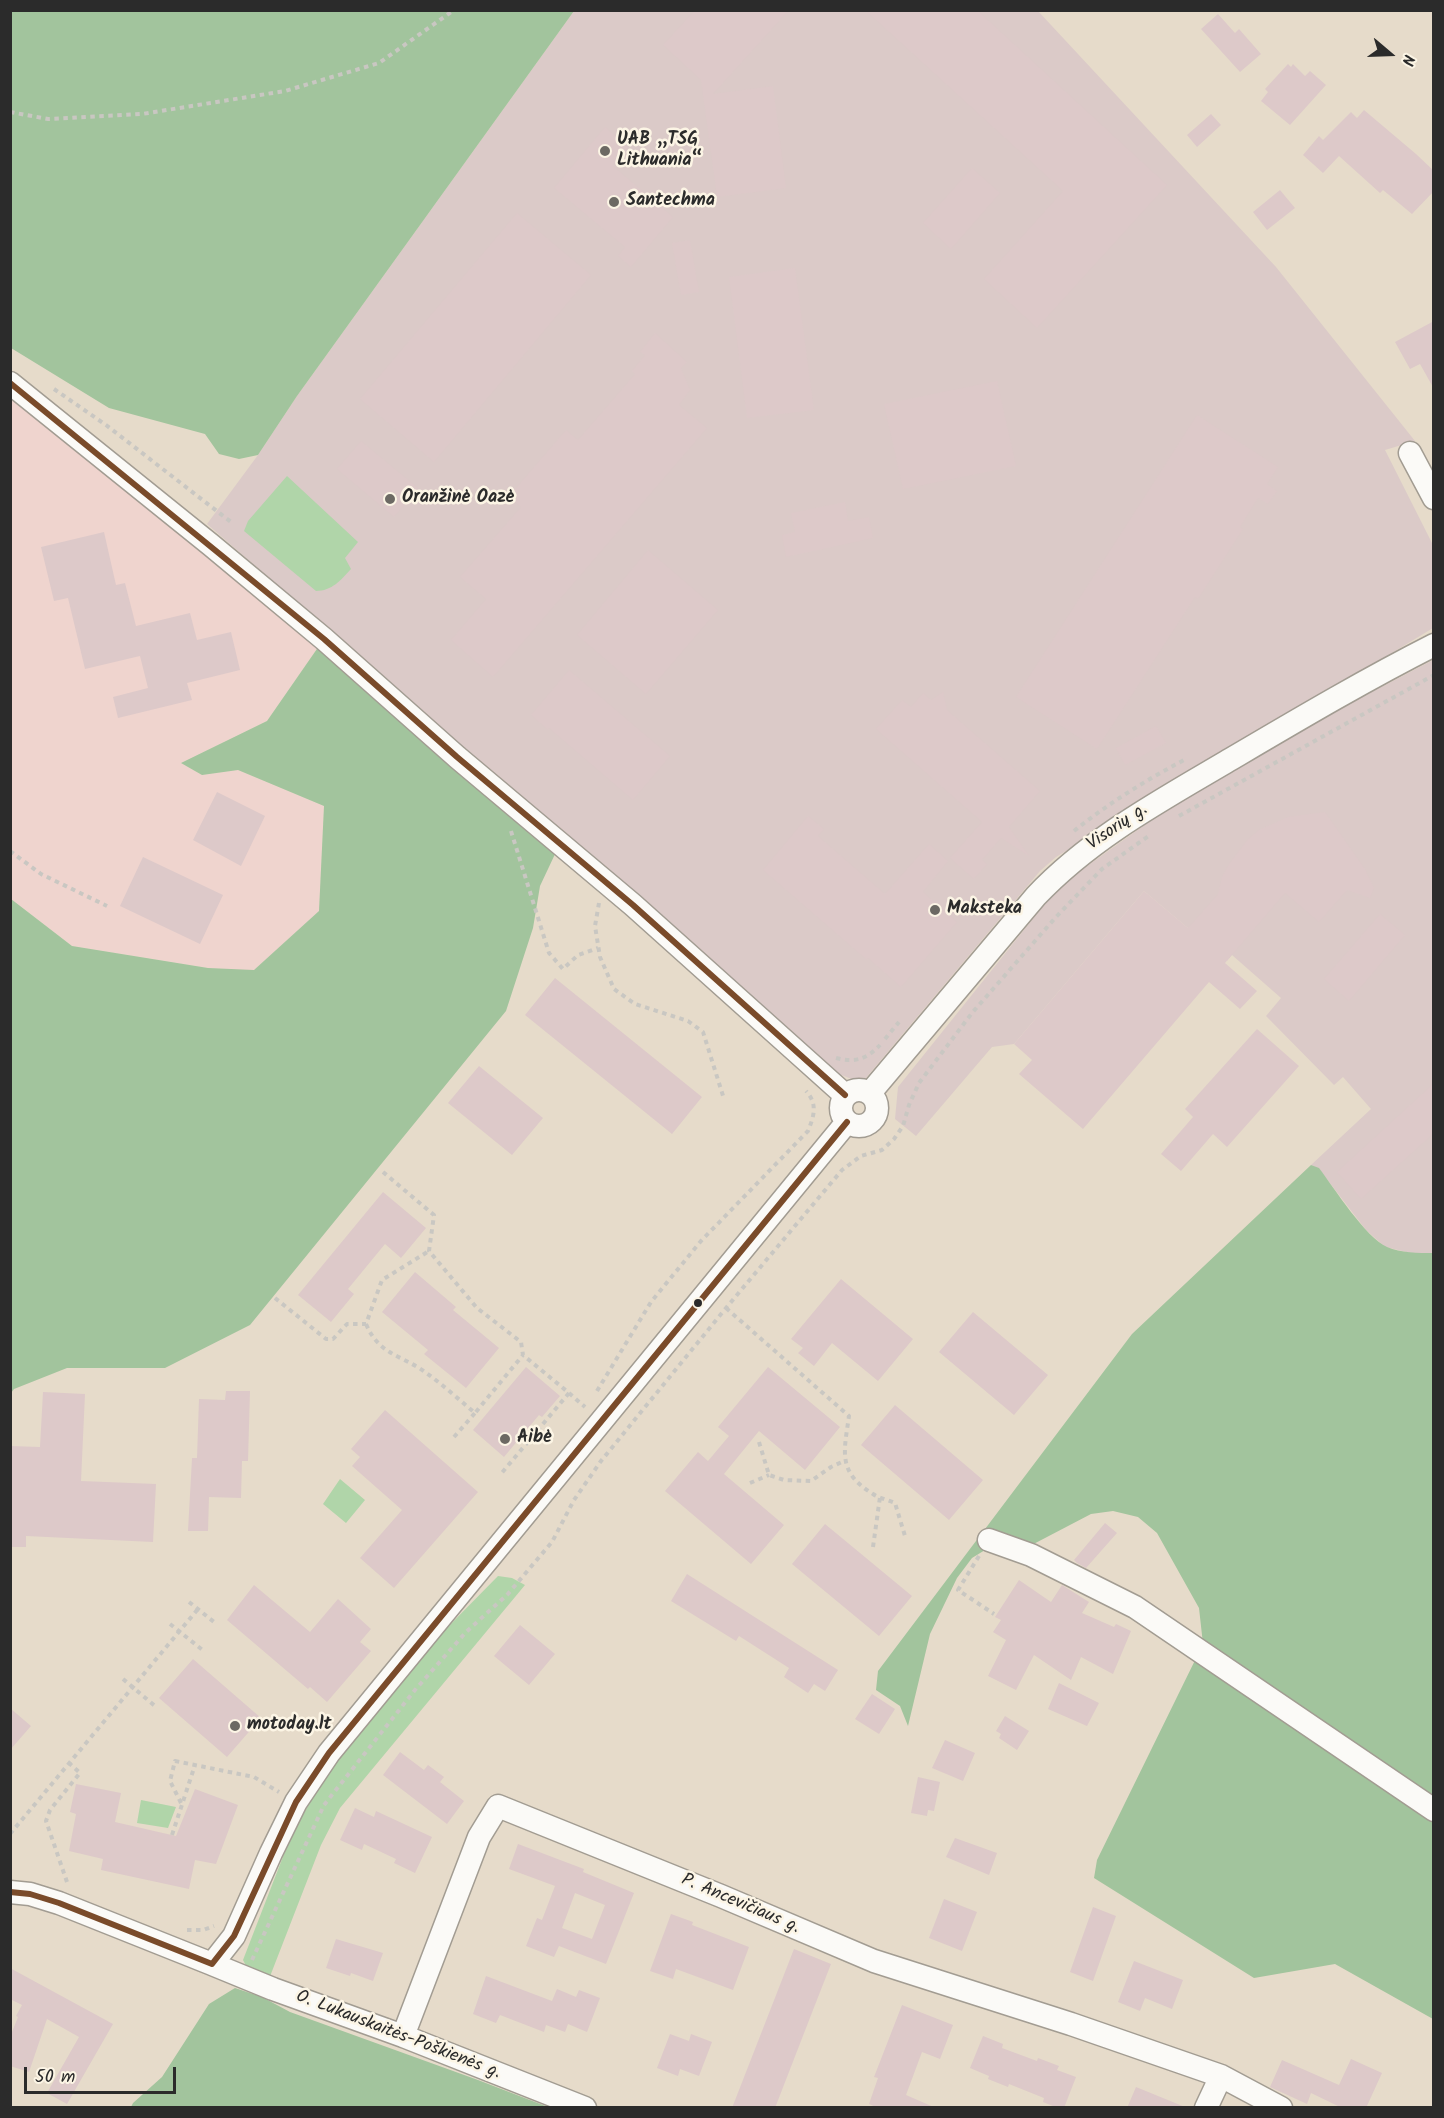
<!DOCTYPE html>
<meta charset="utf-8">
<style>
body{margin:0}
#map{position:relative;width:1444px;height:2118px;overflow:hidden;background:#e6dbca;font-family:Kalam,sans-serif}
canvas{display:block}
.frame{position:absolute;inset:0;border:12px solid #2b2b2b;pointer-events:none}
.north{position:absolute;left:1360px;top:24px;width:60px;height:60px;-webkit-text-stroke:4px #fcf5e5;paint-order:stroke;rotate:109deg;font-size:16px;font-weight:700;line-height:24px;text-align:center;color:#2b2b2b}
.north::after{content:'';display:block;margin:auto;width:21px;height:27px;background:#2b2b2b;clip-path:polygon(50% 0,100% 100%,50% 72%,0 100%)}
.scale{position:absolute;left:24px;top:2067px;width:152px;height:27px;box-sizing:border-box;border:3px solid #2b2b2b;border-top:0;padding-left:8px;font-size:18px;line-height:21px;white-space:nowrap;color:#2b2b2b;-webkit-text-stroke:4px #fcf5e5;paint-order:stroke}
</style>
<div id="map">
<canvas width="1444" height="2118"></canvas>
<div class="frame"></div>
<div class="north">N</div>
<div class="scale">50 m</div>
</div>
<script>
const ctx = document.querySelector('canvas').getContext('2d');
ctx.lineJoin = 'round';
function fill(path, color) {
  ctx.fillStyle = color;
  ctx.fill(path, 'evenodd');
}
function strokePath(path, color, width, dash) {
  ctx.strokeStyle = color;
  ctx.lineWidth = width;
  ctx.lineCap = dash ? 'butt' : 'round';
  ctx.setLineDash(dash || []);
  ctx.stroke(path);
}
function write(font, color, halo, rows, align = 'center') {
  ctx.font = font + ' Kalam,sans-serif';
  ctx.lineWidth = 5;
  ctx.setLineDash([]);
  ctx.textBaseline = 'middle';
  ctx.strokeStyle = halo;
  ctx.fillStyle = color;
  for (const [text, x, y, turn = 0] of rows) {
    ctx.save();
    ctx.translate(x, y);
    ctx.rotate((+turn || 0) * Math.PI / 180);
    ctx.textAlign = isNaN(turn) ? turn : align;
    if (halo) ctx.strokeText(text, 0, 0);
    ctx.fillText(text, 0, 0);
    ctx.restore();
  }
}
const built = new Path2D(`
 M10,397L319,646L267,721L181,763L202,775L238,770L324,806L319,911L254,971L208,968L72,946L11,899Z`);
const industrial = new Path2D(`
 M574,11H1038L1276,267L1415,441L1385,450L1433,545V628L1056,857L1040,871L865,1079L854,1080L839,1074L207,524L258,455L297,396Z
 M1433,660V1253H1411L1385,1247L1366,1230L1319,1169L1311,1165L1371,1109L1343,1077L1334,1085L1266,1016L1281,998L1232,955L1227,961L1144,891L1014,1044L992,1047L916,1136L895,1119L898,1087L1056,890L1066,881L1160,814L1301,729Z`);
const green = new Path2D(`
 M287,476L358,542L345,558L351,569C341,580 332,591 316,591L244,531L248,521Z
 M340,1479L365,1500L346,1523L323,1504Z
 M498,1576L512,1578L525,1585L340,1808L321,1845L262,1997L243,1960L291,1836L327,1772L438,1637Z
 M141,1800L176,1807L168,1828L137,1823Z`);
const forest = new Path2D(`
 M10,11L11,10L574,11L297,396L258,455L239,459L219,454L205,434L109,408L11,348Z
 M319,646L556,852L540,886L533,928L506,1011L250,1325L165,1368H67L14,1389L11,1393V899L72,946L208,968L254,970L319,911L324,806L238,770L202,775L181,763L267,721Z
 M1311,1165L1319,1168C1334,1188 1366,1238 1387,1247C1401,1253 1418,1253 1433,1253V2019L1335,1964L1254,1978L1094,1878L1097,1860L1203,1644L1199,1608L1157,1533L1138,1517L1113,1511L1091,1514L1024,1549L985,1550L972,1558L957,1578L930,1634L908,1726L900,1706L876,1690L878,1671L1132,1334Z
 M235,1988L262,1997L290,2012L478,2080L548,2107H131L133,2103L162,2077L209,2004Z`);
const building = new Path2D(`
 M695,10H789L713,94L773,86L786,188L717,197L701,80L663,45Z
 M865,10H977L1167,185L1037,328L984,279L1063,191Z
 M1218,14L1235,33L1239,29L1261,54L1240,72L1201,29Z
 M1288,64L1291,67L1293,64L1305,76L1310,71L1326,85L1290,125L1261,101L1268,92L1265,89Z
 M1364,110L1416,154L1434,171V191L1412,214L1383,190L1380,193L1339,156L1323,173L1303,155L1319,136L1323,140L1351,112L1357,118Z
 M1211,114L1221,125L1197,147L1187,135Z
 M605,127L628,147L613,166L673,217L631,267L618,256L625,247L554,188Z
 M972,168L1000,193L951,249L923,223Z
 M1280,190L1295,208L1267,230L1253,212Z
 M517,213L591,275L434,462L360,399Z
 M690,240L699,292L681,295L672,243Z
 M795,268L814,410L747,418L729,277Z
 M1434,321V389L1420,364L1410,369L1395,342Z
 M655,333L687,362L681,368L690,390L679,405L707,428L493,677L451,640L486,599L460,577L521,507L509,496L566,430L578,440L635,374L632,371L645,355L640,352Z
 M997,381L1016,466L903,489L884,404Z
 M1197,415L1278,467L1267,484L1277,491L1268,504L1258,498L1240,527L1243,529L1198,599L1195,597L1097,749L1016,697Z
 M361,441L418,488L394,517L337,469Z
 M845,502L848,521L869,517L873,538L786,557L782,535L795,532L791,513Z
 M104,532L116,585L125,583L136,626L190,613L197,640L231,632L240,670L187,683L192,700L118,718L113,697L148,688L140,656L85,669L68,598L54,601L41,547Z
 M648,550L718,610L646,694L577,635Z
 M569,670L670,756L633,800L549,728L548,730L531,715Z
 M943,692L947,710L1040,791L1009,827L1029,856L1001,838L982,860L987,864L974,879L950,858L982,822L876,729L902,700L911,707L923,693L931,700Z
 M1156,726L1166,743L1125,765L1116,748Z
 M217,792L265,816L241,866L193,840Z
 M1325,812L1365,869L1374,888L1370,898L1347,890L1319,922L1285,893L1225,963L1257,991L1240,1009L1209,982L1083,1129L1019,1074L1032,1060L1014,1044L1144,891L1188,928L1218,894L1222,877L1229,864L1248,839L1259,830L1288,817Z
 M808,816L824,829L818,836L885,894L929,844L948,861L923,892L957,922L901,987L868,958L867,960L763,870Z
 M143,857L223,895L200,944L120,906Z
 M1380,914L1405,935L1349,1001L1324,979Z
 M555,978L702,1097L672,1134L525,1015Z
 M1257,1029L1299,1066L1227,1147L1213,1134L1181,1171L1161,1154L1193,1117L1185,1109Z
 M479,1066L543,1118L512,1155L448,1103Z
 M1434,1083V1133L1361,1199L1337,1172Z
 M383,1192L426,1228L401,1258L385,1244L348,1289L354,1294L331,1322L298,1295Z
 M415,1272L456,1307L453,1310L499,1348L466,1388L424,1354L428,1350L382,1312Z
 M841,1279L913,1339L878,1381L832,1343L814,1366L798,1353L803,1348L791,1339Z
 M973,1312L1048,1375L1014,1415L939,1352Z
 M526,1367L560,1396L542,1417L539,1415L504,1457L473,1430Z
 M768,1367L840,1427L805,1470L759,1431L724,1474L784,1525L751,1564L665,1491L698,1452L708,1461L729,1436L718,1427Z
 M226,1391H250L248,1461H242L241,1498L209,1497L208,1531H188L192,1458H197L199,1399L225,1400Z
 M43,1392L85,1394L81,1481L156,1484L153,1542L26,1536V1547H10V1446L40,1447Z
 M895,1405L983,1480L949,1520L861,1445Z
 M385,1410L478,1492L394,1588L360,1558L402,1510L352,1466L360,1457L351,1449Z
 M1105,1523L1117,1533L1086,1568L1077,1563L1074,1560Z
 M825,1524L912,1596L879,1636L792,1564Z
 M687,1574L838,1670L825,1691L814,1684L808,1693L784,1677L789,1668L739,1636L736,1641L671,1601Z
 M1019,1580L1051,1602L1062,1585L1089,1602L1082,1613L1114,1627L1116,1624L1131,1631L1113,1674L1081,1657L1071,1680L1034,1655L1016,1690L988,1676L1006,1640L993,1632L1001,1620L995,1617Z
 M254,1585L310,1632L338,1599L371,1629L360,1642L371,1651L327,1702L310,1687L308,1689L227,1620Z
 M520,1625L555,1654L529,1685L494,1656Z
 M193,1659L261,1718L227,1757L159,1698Z
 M1059,1683L1099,1703L1087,1726L1048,1709Z
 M872,1694L895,1709L879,1734L855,1719Z
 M10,1708L31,1726L10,1750Z
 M1005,1716L1029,1731L1017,1750L999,1738L1001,1734L996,1731Z
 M945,1740L975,1753L963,1781L932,1768Z
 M400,1752L424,1770L428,1765L444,1777L440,1782L464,1801L447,1824L383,1775Z
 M918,1777L940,1782L934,1811L928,1810L927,1816L911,1813Z
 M76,1784L121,1793L115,1822L176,1836L195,1789L238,1805L216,1864L195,1860L189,1889L101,1870L103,1859L69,1851L76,1814L70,1812Z
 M355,1808L374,1817L376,1811L432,1837L415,1873L394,1863L396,1859L364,1844L362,1850L340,1840Z
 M955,1838L997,1853L989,1875L946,1857Z
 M518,1844L584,1869L583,1872L634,1893L606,1964L559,1946L554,1957L526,1946L537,1918L542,1920L555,1886L509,1869ZM575,1893L605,1905L592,1939L562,1928Z
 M944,1899L977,1912L962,1951L929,1938Z
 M1093,1907L1116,1916L1093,1981L1070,1972Z
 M671,1914L693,1922L692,1925L749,1947L733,1990L676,1969L673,1979L650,1971Z
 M336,1939L383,1953L373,1981L351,1973L350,1976L326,1968Z
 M794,1949L831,1964L813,2010L775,2108H732Z
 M1134,1961L1183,1980L1172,2009L1145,1998L1140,2011L1118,2002Z
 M10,1968L113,2024L67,2104L47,2093L79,2037L47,2019L29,2072L10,2066V2037L18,2017L16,2016L22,2005L10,1999Z
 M486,1976L552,2001L557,1989L576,1997L579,1990L600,1998L587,2032L568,2024L565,2032L546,2025L544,2032L500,2015L496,2023L473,2014Z
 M902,2005L953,2025L940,2059L922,2052L906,2095L936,2108H878L869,2104L878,2078L874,2077Z
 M670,2034L689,2041L691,2034L712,2042L699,2076L680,2069L678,2076L657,2068Z
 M983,2036L1003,2044L1002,2048L1037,2061L1038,2058L1059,2066L1057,2070L1076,2077L1064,2108H1058L1043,2102L1044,2098L1009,2084L1008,2087L988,2079L989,2076L970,2068Z
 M1351,2059L1382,2073L1366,2108H1342L1311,2093L1307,2104L1270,2087L1282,2060L1339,2085Z
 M1136,2087L1185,2107V2108H1127Z`);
const path = new Path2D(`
 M10,112L48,119L142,114L285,91L379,63L454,10
 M54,389L106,425L231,522
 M1179,816L1434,675
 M511,831L549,953L563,969L578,955L598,948
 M1074,831C1109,803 1146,780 1186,759
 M10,851L41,874L107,906
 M599,903L595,926L600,957L614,989L635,1004L688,1021L703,1032L724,1099
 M885,1039L899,1022
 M836,1058C855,1063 867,1059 880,1045
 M383,1172L434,1215L429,1251L477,1308L521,1342L523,1355L569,1393L500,1475
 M275,1298L326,1339H333L347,1324H366L382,1280L429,1251
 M726,1308L849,1416C844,1452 837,1472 873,1494C879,1498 888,1500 895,1503L905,1536
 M366,1324C378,1352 396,1354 419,1368C439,1381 457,1398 475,1413L523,1355
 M597,1391L651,1302L701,1241L808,1131C814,1116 818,1104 806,1091
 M569,1393L585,1407
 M454,1437L475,1413
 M759,1442L769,1475L784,1480L811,1481L831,1467L844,1461
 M750,1483L769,1475
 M873,1547L880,1497
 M979,1556L958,1590L994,1614
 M189,1602L214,1622
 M170,1624L205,1652
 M123,1679L155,1706
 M181,1803L170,1781L175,1761L254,1777L279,1792
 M10,1834L198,1609
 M172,1835L195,1765
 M67,1882L46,1821L50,1810L80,1773L69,1763
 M187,1930H203L214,1926
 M252,1960L324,1805L415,1690L466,1632L507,1595L552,1542L574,1500L601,1461L726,1308L842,1170L861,1156L882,1150L894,1139L903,1126L909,1105L919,1083L972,1013L1056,917L1102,869L1150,835`);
const minor = new Path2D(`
 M10,383L211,545L324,639L457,757L633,905L845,1095
 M1410,453L1434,498
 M841 1108a18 18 0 1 1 36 0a18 18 0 1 1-36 0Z
 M870,1093L1036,896C1090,839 1158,802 1226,762C1294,722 1363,681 1434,645
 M989,1540L1031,1555L1135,1607L1434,1810
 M10,1892L30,1894L59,1903L212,1964L234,1936L271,1853L296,1802L329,1753L847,1122
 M212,1964L273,1989L403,2036L585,2108
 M403,2036L479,1837L498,1806L721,1896L874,1961L1071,2024L1221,2076L1281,2108
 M1206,2108L1221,2076`);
const bus1 = new Path2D(`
 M10,383L324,639L457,757L633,905L845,1095
 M10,1892L30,1894L59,1903L212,1964L234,1936L296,1802L329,1753L847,1122`);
const markers = [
 [605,151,6,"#6c6963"],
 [614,202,6,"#6c6963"],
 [390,499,6,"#6c6963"],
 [935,910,6,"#6c6963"],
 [698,1303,5,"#2b2b2b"],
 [505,1439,6,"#6c6963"],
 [235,1726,6,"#6c6963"]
];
const poiNames = [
 ["UAB „TSG",617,141],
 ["Lithuania“",617,162],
 ["Santechma",626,202],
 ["Oranžinė Oazė",402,499],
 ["Maksteka",947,910],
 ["Aibė",517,1439],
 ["motoday.lt",247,1726]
];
const streetNames = [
 ["Visorių g.",1118,828,-34],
 ["P. Ancevičiaus g.",740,1905,23],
 ["O. Lukauskaitės-Poškienės g.",398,2036,21]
];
fill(built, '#efd4ce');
fill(industrial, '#dbcac8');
fill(green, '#b0d5a9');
fill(forest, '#a2c49d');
fill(building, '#ddc9c9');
strokePath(minor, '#a29c92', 25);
strokePath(path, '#c9c7c2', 4, [4.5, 4.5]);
strokePath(minor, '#fbfaf7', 22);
strokePath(bus1, '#7a4b2a', 6);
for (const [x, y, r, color] of markers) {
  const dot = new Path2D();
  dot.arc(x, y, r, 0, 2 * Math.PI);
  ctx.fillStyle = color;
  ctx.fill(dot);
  strokePath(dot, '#fcf5e5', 2);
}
write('bold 18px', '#2b2b2b', '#fcf5e5', poiNames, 'left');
write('18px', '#2b2b2b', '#fcf5e5', streetNames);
</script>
